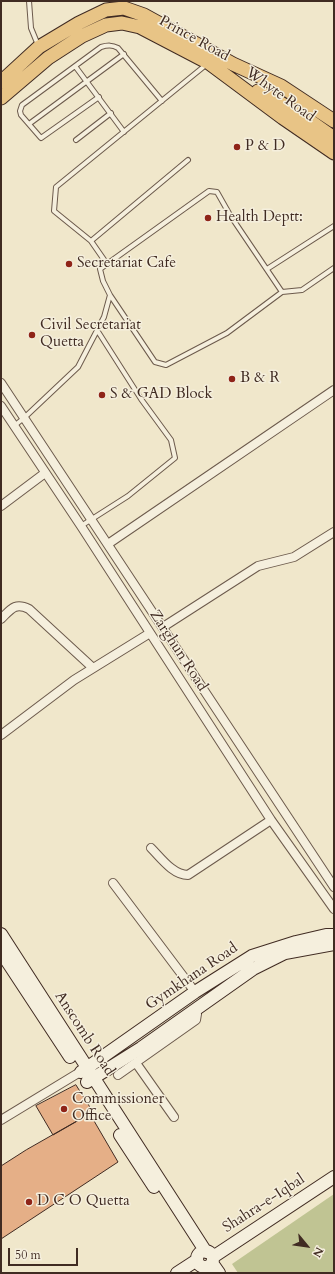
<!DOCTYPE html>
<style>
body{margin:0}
#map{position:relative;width:335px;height:1274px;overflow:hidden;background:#f0e7cb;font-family:Cardo,serif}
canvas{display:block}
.frame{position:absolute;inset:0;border:2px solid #402b22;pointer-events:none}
.north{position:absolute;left:287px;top:1226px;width:40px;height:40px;-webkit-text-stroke:3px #f5efdd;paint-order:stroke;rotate:119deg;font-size:11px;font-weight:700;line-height:16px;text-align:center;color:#402b22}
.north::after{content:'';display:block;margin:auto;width:14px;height:18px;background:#402b22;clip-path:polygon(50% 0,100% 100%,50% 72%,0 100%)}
.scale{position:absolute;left:8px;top:1248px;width:70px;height:18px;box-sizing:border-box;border:2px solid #402b22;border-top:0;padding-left:5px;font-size:12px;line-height:14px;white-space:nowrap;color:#402b22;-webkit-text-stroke:3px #f5efdd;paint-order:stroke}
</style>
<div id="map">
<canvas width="335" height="1274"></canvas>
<div class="frame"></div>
<div class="north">N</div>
<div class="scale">50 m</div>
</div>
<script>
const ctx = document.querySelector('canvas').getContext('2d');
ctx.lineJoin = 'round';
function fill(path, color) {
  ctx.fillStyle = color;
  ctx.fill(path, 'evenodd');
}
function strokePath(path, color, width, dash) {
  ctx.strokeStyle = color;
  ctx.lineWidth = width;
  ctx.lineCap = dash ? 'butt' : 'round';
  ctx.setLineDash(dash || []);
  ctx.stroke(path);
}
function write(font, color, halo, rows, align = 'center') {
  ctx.font = font + ' Cardo,serif';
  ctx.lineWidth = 3;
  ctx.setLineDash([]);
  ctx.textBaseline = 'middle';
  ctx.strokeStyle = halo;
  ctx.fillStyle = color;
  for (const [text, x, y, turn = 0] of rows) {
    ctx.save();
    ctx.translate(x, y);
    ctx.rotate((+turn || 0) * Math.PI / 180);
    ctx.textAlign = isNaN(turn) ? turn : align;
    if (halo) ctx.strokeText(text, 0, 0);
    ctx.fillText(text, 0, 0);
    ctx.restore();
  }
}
const green = new Path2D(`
 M334,1194V1273H238L232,1264Z`);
const building = new Path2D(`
 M76,1085L93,1112L53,1135L36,1106Z
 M90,1114L118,1162L1,1239V1166L26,1150Z`);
const lane = new Path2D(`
 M29,1L31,28L38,45
 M75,66L124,132
 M99,97L41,138L21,115L20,111L22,105L101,47C108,45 112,45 118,48L162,101
 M29,124L124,54
 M76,140L111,113
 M91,241L188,160
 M107,264L91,241L54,211L56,187L207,64
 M267,269L334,226
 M110,295L155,362L166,365L227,333L282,292L302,290L334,268
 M14,426L24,418L78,367L104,317L110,295L103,281L100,269L209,191L217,192L230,215L282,292
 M81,526L128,496L175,458L171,440L141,399L97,330`);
const street = new Path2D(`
 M1,383L334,887
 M1,406L81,526L271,820L334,909
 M1,506L45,473
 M108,544L334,390
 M1,619C11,609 15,602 29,609L93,668
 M163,627L258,566L294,557L334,532
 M1,735L74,680L150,633
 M151,848C161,858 173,875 188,875L271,820
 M113,883L195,992
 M136,1063L174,1117
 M118,1075L196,1020L197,1014L194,1011
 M1,1120L80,1072`);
const secondary = new Path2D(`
 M1,934L206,1252
 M1,952L70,1057
 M81,1072L195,992L252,956L296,942L326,935H334
 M87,1082L141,1048L253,969L285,953L334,944
 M120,1135L154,1187
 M197 1259a8 8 0 1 1 16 0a8 8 0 1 1-16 0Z
 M213,1257L334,1177
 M212,1263L219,1273
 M177,1273L197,1260`);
const primary = new Path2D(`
 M1,82L39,47L79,23L106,10L124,8L144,15L233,64L281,86L334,121
 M258,91C285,104 310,120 334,138
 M1,98L48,58L82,36L106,25L122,23L140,27L209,63L283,118L334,153`);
const markers = [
 [237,147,4,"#8f2418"],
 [208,218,4,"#8f2418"],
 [69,264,4,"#8f2418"],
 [32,335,4,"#8f2418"],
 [232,379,4,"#8f2418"],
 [102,395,4,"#8f2418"],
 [64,1109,4,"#8f2418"],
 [29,1202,4,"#8f2418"]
];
const streetNames = [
 ["Prince Road",194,39,29],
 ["Whyte Road",280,95,36],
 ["Zarghun Road",178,651,57],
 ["Gymkhana Road",192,977,-34],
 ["Anscomb Road",84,1034,57],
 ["Shahra-e-Iqbal",264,1204,-33]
];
const poiNames = [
 ["P & D",245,147],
 ["Health Deptt:",216,218],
 ["Secretariat Cafe",77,264],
 ["Civil Secretariat",40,326],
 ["Quetta",40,343],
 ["B & R",240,379],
 ["S & GAD Block",110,395],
 ["Commissioner",72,1100],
 ["Office",72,1117],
 ["D C O Quetta",37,1202]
];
fill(green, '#c0c493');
fill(building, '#e5af87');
strokePath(building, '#402b22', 1);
strokePath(lane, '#6c5a4c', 6);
strokePath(street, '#6c5a4c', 10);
strokePath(secondary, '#402b22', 14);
strokePath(primary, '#402b22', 15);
strokePath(lane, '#f5efdd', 4);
strokePath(street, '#f5efdd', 8);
strokePath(secondary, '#f5efdd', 12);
strokePath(primary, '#e8c486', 13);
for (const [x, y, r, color] of markers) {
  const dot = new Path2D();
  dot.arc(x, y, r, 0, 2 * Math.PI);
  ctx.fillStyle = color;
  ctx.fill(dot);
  strokePath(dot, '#f5efdd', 1.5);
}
write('15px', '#402b22', '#f5efdd', streetNames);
write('15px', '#402b22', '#f5efdd', poiNames, 'left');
</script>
